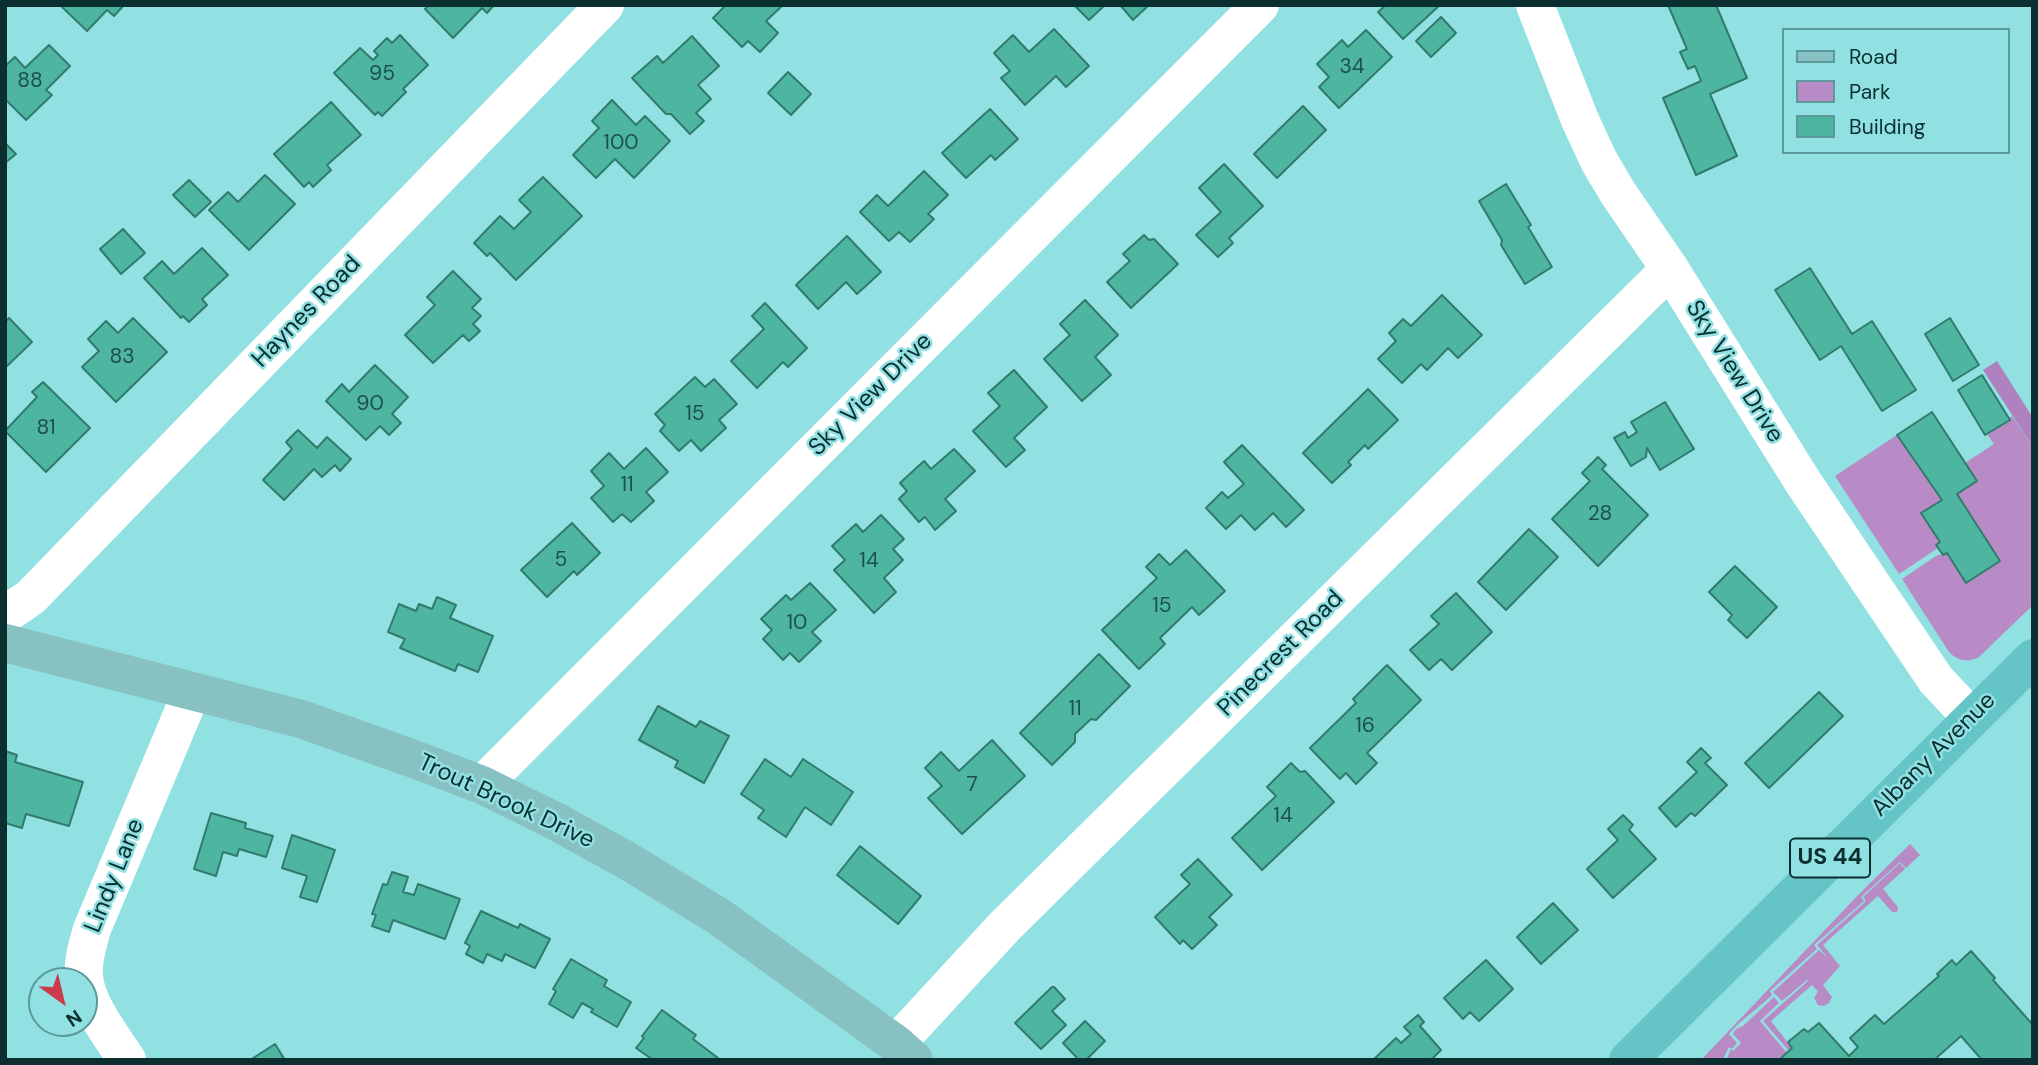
<!DOCTYPE html>
<style>
body{margin:0}
#map{position:relative;width:2038px;height:1065px;overflow:hidden;background:#91e0e2;font-family:"DM Sans",sans-serif}
canvas{display:block}
.frame{position:absolute;inset:0;border:7px solid #0b2e2f;pointer-events:none}
.legend{position:absolute;left:1782px;top:28px;width:228px;height:126px;box-sizing:border-box;background:#91e0e2;border:2px solid #5b999a;margin:0;padding:9px 12px;list-style:none;font-size:21px;color:#0b2e2f}
.legend li{display:flex;align-items:center;gap:14px;height:35px}
.legend b{width:35px;border:2px solid #5b999a}
.north{position:absolute;left:28px;top:967px;width:70px;height:70px;box-sizing:border-box;background:#91e0e2;border:2px solid #5b999a;border-radius:50%;rotate:146deg;font-size:19px;font-weight:700;line-height:28px;text-align:center;color:#0b2e2f}
.north::after{content:'';display:block;margin:auto;width:24px;height:32px;background:#cb3a4d;clip-path:polygon(50% 0,100% 100%,50% 72%,0 100%)}
</style>
<div id="map">
<canvas width="2038" height="1065"></canvas>
<div class="frame"></div>
<ul class="legend">
<li><b style="height:9px;background:#87c1c2"></b>Road</li>
<li><b style="height:19px;background:#b88bc6"></b>Park</li>
<li><b style="height:19px;background:#4eb5a0"></b>Building</li>
</ul>
<div class="north">N</div>
</div>
<script>
const ctx = document.querySelector('canvas').getContext('2d');
ctx.lineJoin = 'round';
function fill(path, color) {
  ctx.fillStyle = color;
  ctx.fill(path, 'evenodd');
}
function strokePath(path, color, width, dash) {
  ctx.strokeStyle = color;
  ctx.lineWidth = width;
  ctx.lineCap = dash ? 'butt' : 'round';
  ctx.setLineDash(dash || []);
  ctx.stroke(path);
}
function write(font, color, halo, rows, align = 'center') {
  ctx.font = font + ' "DM Sans",sans-serif';
  ctx.lineWidth = 5;
  ctx.setLineDash([]);
  ctx.textBaseline = 'middle';
  ctx.strokeStyle = halo;
  ctx.fillStyle = color;
  for (const [text, x, y, turn = 0] of rows) {
    ctx.save();
    ctx.translate(x, y);
    ctx.rotate((+turn || 0) * Math.PI / 180);
    ctx.textAlign = isNaN(turn) ? turn : align;
    if (halo) ctx.strokeText(text, 0, 0);
    ctx.fillText(text, 0, 0);
    ctx.restore();
  }
}
const green = new Path2D(`
 M2012,416L2033,447V605L1979,657C1968,663 1958,661 1949,652L1902,579L1936,556L1942,554L1943,555L1947,553L1966,583L1957,494L1977,481L1965,463L1994,444L1987,434Z
 M1897,435L1942,500L1921,513L1940,542L1936,545L1938,548L1899,574L1835,476Z
 M1910,844L1920,855L1906,868L1900,862L1861,897L1864,901L1814,945L1817,949L1770,991L1772,995C1759,1008 1739,1021 1729,1034L1737,1043L1732,1049L1729,1047L1724,1057L1725,1060H1701L1862,891Z
 M1900,863L1905,869L1883,889L1898,907L1897,912H1892L1878,896L1823,945L1840,966L1823,985L1832,997L1829,1003L1824,1006L1818,1005L1814,998L1818,991L1812,985L1771,1021L1792,1048L1789,1051L1763,1021L1809,980H1807L1782,1001L1773,992L1819,950L1828,958L1817,945L1866,901L1863,897Z
 M1774,997L1779,1003L1760,1021L1787,1053L1779,1060H1728L1727,1058L1731,1049L1733,1051L1741,1043L1733,1034L1736,1029L1743,1026Z`);
const forest = new Path2D(`
 M1997,361L2033,418V447L1983,370Z`);
const building = new Path2D(`
 M63,5H124L114,16L107,10L87,31L62,7Z
 M429,5H494L487,13L482,8L453,38L425,9Z
 M726,5H783L766,21L778,33L760,52L748,41L742,47L713,18Z
 M1074,5H1105L1089,20Z
 M1120,5H1149L1133,20Z
 M1386,5H1440L1403,39L1378,12Z
 M1668,5H1716L1747,78L1710,94L1737,156L1696,175L1663,98L1701,81L1695,66L1688,69L1680,52L1687,49Z
 M1441,17L1456,33L1431,57L1416,41Z
 M1054,29L1089,66L1066,87L1056,76L1025,105L1001,78L1010,71L994,53L1013,35L1029,52Z
 M1366,30L1392,57L1339,108L1319,87L1329,77L1317,64L1342,40L1348,47Z
 M400,35L428,65L403,89L406,92L382,116L378,112L375,115L334,73L360,48L373,60L378,55L374,51L387,38L392,43Z
 M692,36L719,66L698,85L711,99L696,113L704,121L690,134L671,114H666L632,78L657,56L663,63Z
 M49,45L70,66L46,90L52,95L26,120L5,99V66L15,57L25,68Z
 M788,72L811,94L791,115L768,93Z
 M612,100L636,125L645,116L670,141L634,178L615,159L596,178L573,155L599,128L592,121Z
 M331,102L361,135L327,165L331,170L313,187L309,182L304,187L274,154Z
 M1303,106L1326,130L1277,178L1254,154Z
 M990,109L1018,139L995,160L991,155L966,178L942,153Z
 M5,143L16,154L5,163Z
 M1224,164L1263,206L1229,238L1233,243L1218,257L1196,235L1221,212L1199,188Z
 M924,171L948,195L928,214L934,219L910,242L899,232L889,241L860,212L877,195L888,206Z
 M265,175L295,204L249,250L209,210L228,192L238,202Z
 M543,177L582,216L516,280L490,253L487,256L474,243L500,216L514,229L531,212L519,200Z
 M189,180L211,202L195,217L173,195Z
 M1506,184L1531,225L1528,227L1552,267L1525,284L1501,245L1502,240L1479,201Z
 M123,229L145,253L121,274L100,249Z
 M1144,235L1149,240L1154,239L1178,264L1131,308L1107,282L1130,261L1123,254Z
 M847,236L881,272L857,294L846,282L818,309L796,285Z
 M202,248L228,275L202,299L207,305L189,322L183,316L181,318L144,278L162,261L174,274Z
 M1810,268L1852,334L1872,321L1916,390L1882,411L1841,346L1820,360L1775,290Z
 M453,271L481,299L472,308L481,316L473,324L480,331L469,341L463,335L433,363L405,335L435,305L427,297Z
 M1442,295L1482,335L1458,358L1448,348L1427,370L1421,364L1402,383L1378,359L1396,341L1389,333L1403,319L1411,326Z
 M1085,300L1118,335L1095,357L1111,375L1082,401L1044,359L1070,335L1060,324Z
 M765,303L807,348L788,367L783,362L757,388L731,361L764,329L752,316Z
 M9,318L32,342L7,366L5,364V320L6,321Z
 M133,318L167,352L116,402L82,367L99,351L88,339L106,321L118,333Z
 M1950,318L1979,365L1953,381L1925,334Z
 M375,365L408,397L392,414L401,423L389,435L380,426L366,440L326,401L342,384L349,392Z
 M1014,370L1047,407L1014,438L1025,450L1006,467L973,431L1000,406L988,393Z
 M1982,375L2010,420L1985,435L1958,390Z
 M695,377L705,387L714,379L737,404L719,420L726,428L701,451L691,440L679,451L660,431L665,425L655,414Z
 M43,382L90,428L46,472L5,431L37,397L32,392Z
 M1368,389L1398,420L1368,449L1365,445L1348,462L1351,465L1332,483L1303,453Z
 M1665,402L1694,449L1660,470L1647,448L1646,457L1631,466L1614,438L1625,432L1628,438L1637,432L1631,422Z
 M1932,412L1977,481L1957,494L2000,561L1966,583L1947,553L1943,555L1936,545L1940,542L1921,513L1942,500L1897,435Z
 M298,430L317,448L327,437L351,459L340,471L335,465L322,477L314,469L284,500L263,480L292,449L286,442Z
 M1242,445L1304,510L1286,527L1273,513L1255,530L1241,515L1226,529L1206,508L1222,492L1228,498L1244,484L1224,462Z
 M646,448L668,472L646,492L654,501L631,522L622,514L613,522L591,498L604,486L591,471L609,453L624,469Z
 M954,449L975,471L945,499L956,511L935,530L925,517L919,522L899,499L907,491L900,483L924,461L931,469Z
 M1598,457L1606,465L1602,469L1648,515L1598,566L1552,519L1590,481L1582,473Z
 M881,515L904,539L893,549L903,560L884,578L896,592L874,613L834,570L845,560L832,546L856,524L863,532Z
 M572,523L600,553L577,575L574,571L547,597L521,570Z
 M1529,529L1558,557L1506,610L1478,582Z
 M1186,550L1225,591L1199,615L1192,607L1160,638L1165,644L1139,669L1102,630L1157,578L1146,567L1159,554L1170,565Z
 M1735,566L1777,607L1747,638L1728,620L1732,615L1709,592Z
 M810,583L836,610L812,632L821,641L799,662L790,653L783,660L763,639L772,630L761,619L786,595L791,600Z
 M1456,593L1492,632L1452,670L1441,659L1429,670L1410,650L1439,624L1431,616Z
 M437,597L456,605L450,618L493,636L478,672L458,664L455,671L400,648L405,639L388,632L399,604L416,611L419,604L432,609Z
 M1099,654L1130,686L1096,720L1091,719L1075,734V742L1052,765L1020,733Z
 M1387,665L1421,700L1367,753L1377,763L1356,784L1346,773L1340,779L1310,748L1356,703L1353,699Z
 M1819,692L1843,716L1769,788L1745,763Z
 M658,706L696,727L700,721L729,736L704,783L675,767L678,761L639,740Z
 M992,740L1025,776L962,834L928,798L942,786L925,768L941,752L959,771Z
 M1701,748L1711,758L1705,763L1727,785L1695,816L1691,813L1676,827L1659,808L1697,772L1687,762Z
 M5,751L17,755L15,762L83,782L69,826L26,814L22,828L5,823Z
 M765,759L791,777L803,759L853,792L831,825L805,807L786,837L758,818L764,810L741,794Z
 M1291,763L1300,772L1305,771L1334,802L1262,870L1232,838L1276,796L1267,787Z
 M211,813L246,823L245,828L273,836L266,857L239,849L237,856L223,852L216,876L194,869Z
 M1623,815L1633,825L1629,830L1656,859L1613,898L1587,869L1618,840L1608,829Z
 M292,835L335,850L317,902L300,897L307,876L282,868Z
 M860,846L921,896L898,924L837,875Z
 M1198,859L1232,895L1209,917L1217,925L1192,949L1183,940L1180,944L1155,917L1190,884L1181,875Z
 M392,872L408,877L403,892L414,895L418,884L460,899L445,939L393,920L389,932L372,926L376,915L372,914L383,884L387,885Z
 M1553,903L1578,930L1541,964L1517,937Z
 M481,911L518,928L520,924L550,939L535,968L505,954L502,961L487,954L483,963L466,954L470,946L465,943Z
 M1971,951L1995,978L1993,980L2033,1025V1060H1982L1961,1036L1934,1060H1779L1792,1048L1788,1042L1804,1029L1808,1032L1819,1023L1849,1056L1858,1047L1850,1038L1875,1015L1884,1024L1939,976L1937,974L1952,960L1956,965Z
 M571,959L607,980L604,986L631,1002L617,1027L591,1012L593,1009L582,1003L573,1018L549,1004L556,991L553,989Z
 M1486,960L1513,989L1479,1021L1470,1012L1463,1019L1444,998Z
 M1052,987H1054L1065,999L1052,1011L1066,1025L1041,1049L1015,1023Z
 M662,1010L696,1035L693,1039L718,1058L717,1060H653L636,1048L644,1038L642,1036Z
 M1418,1015L1424,1022L1420,1026L1441,1050L1431,1060H1373L1396,1038L1401,1043L1411,1034L1404,1027Z
 M1085,1021L1105,1041L1086,1060H1079L1063,1043Z
 M275,1044L285,1060H250Z`);
const minor = new Path2D(`
 M1535,5L1580,120L1599,161L1618,193L1670,269L1803,482L1936,680L1971,717
 M5,615L31,597L605,5
 M482,785L1260,5
 M896,1044L1005,926L1670,269
 M127,1060C112,1037 86,1004 84,977C82,961 88,944 92,929L192,691`);
const major = new Path2D(`
 M5,643L301,719L411,758L482,785L555,821L626,860L718,916L896,1044L914,1060`);
const highway = new Path2D(`
 M1628,1060L2033,658`);
const numberNames = [
 ["34",1352,67],
 ["95",382,74],
 ["88",30,81],
 ["100",621,143],
 ["83",122,357],
 ["90",370,404],
 ["15",695,414],
 ["81",46,428],
 ["11",627,485],
 ["28",1600,514],
 ["5",561,560],
 ["14",869,561],
 ["15",1162,606],
 ["10",797,623],
 ["11",1075,709],
 ["16",1365,726],
 ["7",972,785],
 ["14",1283,816]
];
const shields = [
 [1830,858,80]
];
const shieldNames = [
 ["US 44",1830,858]
];
const streetNames = [
 ["Haynes Road",307,312,-46],
 ["Sky View Drive",1734,372,58],
 ["Sky View Drive",871,395,-45],
 ["Pinecrest Road",1281,654,-45],
 ["Albany Avenue",1934,755,-45],
 ["Trout Brook Drive",506,802,25],
 ["Lindy Lane",115,876,-68]
];
fill(green, '#b88bc6');
fill(forest, '#af81be');
fill(building, '#4eb5a0');
strokePath(building, '#317b6d', 2);
strokePath(minor, '#fff', 38);
strokePath(major, '#87c1c2', 38);
strokePath(highway, '#64c4c6', 38);
write('21px', '#1c504b', null, numberNames);
for (const [x, y, w] of shields) {
  const box = new Path2D();
  box.roundRect(x - w / 2, y - 19.5, w, 39, 5);
  ctx.fillStyle = '#91e0e2';
  ctx.fill(box);
  strokePath(box, '#0b2e2f', 2);
}
write('bold 23px', '#0b2e2f', null, shieldNames);
write('24px', '#0b2e2f', '#91e0e2', streetNames);
</script>
